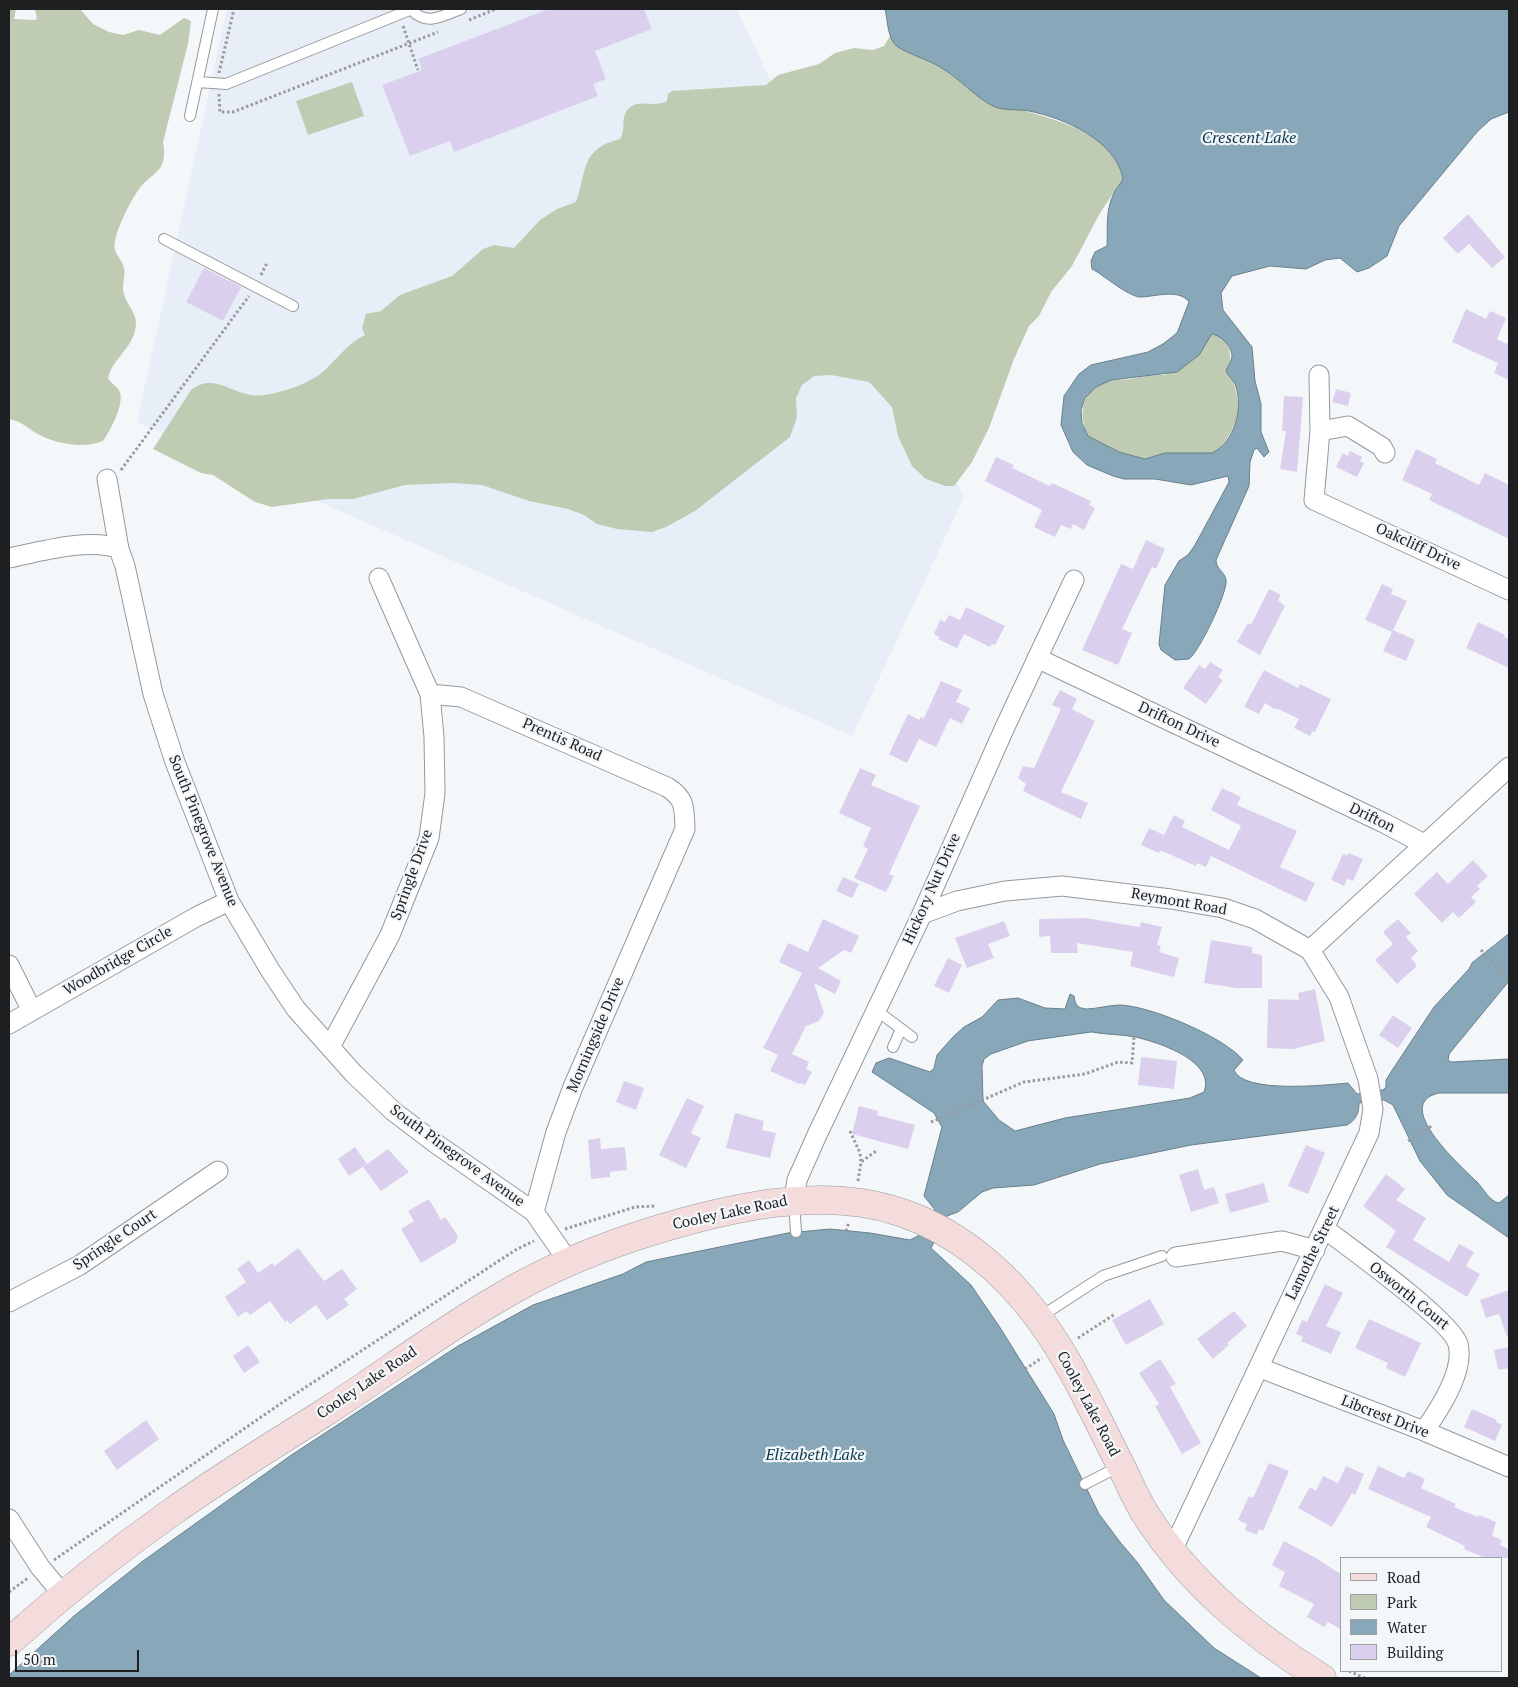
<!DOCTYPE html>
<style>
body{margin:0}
#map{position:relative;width:1518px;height:1687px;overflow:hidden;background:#f4f7fa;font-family:"PT Serif",serif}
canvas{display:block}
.frame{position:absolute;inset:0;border:10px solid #1e1f20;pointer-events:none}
.legend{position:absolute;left:1340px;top:1557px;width:162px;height:115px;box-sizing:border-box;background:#f4f7fa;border:1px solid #9ea1a3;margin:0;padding:6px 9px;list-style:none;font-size:15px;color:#1e1f20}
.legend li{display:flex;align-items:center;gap:10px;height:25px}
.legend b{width:25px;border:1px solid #9ea1a3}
.scale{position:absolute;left:15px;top:1650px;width:124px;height:22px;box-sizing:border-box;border:2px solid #1e1f20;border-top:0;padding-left:6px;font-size:15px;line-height:18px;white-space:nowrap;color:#1e1f20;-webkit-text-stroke:4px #f4f7fa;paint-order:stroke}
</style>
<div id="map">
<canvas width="1518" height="1687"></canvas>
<div class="frame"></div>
<ul class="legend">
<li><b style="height:6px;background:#f4dcdc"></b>Road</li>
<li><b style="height:14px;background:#bfcbb3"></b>Park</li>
<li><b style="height:14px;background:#88a8b9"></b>Water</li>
<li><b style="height:14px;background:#dad0ee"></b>Building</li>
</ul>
<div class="scale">50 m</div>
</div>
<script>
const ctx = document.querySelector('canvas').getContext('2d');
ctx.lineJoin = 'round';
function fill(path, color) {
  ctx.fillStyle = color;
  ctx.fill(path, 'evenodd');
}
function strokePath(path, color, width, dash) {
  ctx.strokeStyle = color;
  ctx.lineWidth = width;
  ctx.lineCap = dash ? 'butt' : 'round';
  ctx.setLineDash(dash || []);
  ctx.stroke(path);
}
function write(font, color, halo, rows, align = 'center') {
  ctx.font = font + ' "PT Serif",serif';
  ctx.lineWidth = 4.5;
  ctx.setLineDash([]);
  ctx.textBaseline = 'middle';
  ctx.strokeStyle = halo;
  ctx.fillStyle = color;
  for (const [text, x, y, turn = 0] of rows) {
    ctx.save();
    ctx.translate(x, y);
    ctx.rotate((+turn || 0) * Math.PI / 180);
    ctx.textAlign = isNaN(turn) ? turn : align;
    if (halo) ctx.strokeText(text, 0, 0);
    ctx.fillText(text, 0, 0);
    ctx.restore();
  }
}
const built = new Path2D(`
 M227,9H737L964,497L852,736L137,422Z`);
const green = new Path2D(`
 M9,9H16L14,19L34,20L37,19L35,9H80L93,24L109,32L123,35L139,30L160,35L184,18L191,21L188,44L163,142C169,175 150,171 137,192C130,202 119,225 116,237C111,254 120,254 124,268C126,276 121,286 124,294C127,305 135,311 136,322C136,347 113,357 108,378C111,383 116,386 119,390C126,402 110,431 103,441C83,449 55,444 36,433C26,427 21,421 9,419Z
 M890,36C904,53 924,56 942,68C955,76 967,90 982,97C1025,116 1113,121 1123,179L1100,213L1072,266L1051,292L1039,316L1029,326L1014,359L989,428L972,462L954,486H945L926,479L912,466L898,436L892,407L869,382L831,375L814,376L802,385L796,398L797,417L790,437L695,511L666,527L652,532L617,529L597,524L584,515L568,509L529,501L482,485L452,483L405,485L353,499H328L272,507L255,502L213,475L201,473L153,449L191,390C218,370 234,400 264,395C284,392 309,384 324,371C338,358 348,343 365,335L362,328L366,314L381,311L400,295L452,276L483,249L494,245L514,248L540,220L557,209L576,202C587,171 580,149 620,139C626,130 621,121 626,112C636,96 653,109 667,101L668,94L672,91L766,85L778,75L819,64L835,53L854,48L873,50L884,46Z
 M352,82L364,116L308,135L296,101Z
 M1212,334C1227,334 1234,354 1228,366C1237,394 1245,409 1228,437C1223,444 1220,449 1212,453H1165L1145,459L1119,452L1088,436C1077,413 1082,387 1110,380C1117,379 1123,380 1130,379C1142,377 1152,374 1165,375Z`);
const water = new Path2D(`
 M885,9H1509V112L1491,119L1477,132L1399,226L1387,256L1369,268L1357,272L1340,258L1325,260L1306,269L1270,266L1232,276L1221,293L1223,310L1252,347L1255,381L1261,404V432L1269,452L1264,457L1257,448L1254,450L1250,462L1249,486L1216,560C1216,569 1225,572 1226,580C1228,592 1199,652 1189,659L1175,660L1161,650L1159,644L1165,585L1179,561L1188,555L1195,545L1229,482L1228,476L1191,485L1155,479H1124L1113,476L1087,465L1073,452L1061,425L1064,396L1079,374L1091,365L1148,352L1163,344L1177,333L1189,302C1179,288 1154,297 1140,297C1127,296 1104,275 1092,269L1091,261L1095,252L1107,246C1108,228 1105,211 1114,193C1116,188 1120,185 1123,179C1116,140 1064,118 1029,111C1018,109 1006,111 995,107C977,99 958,77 940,67C929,60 906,53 898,47C887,39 888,21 885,9ZM1212,334C1220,335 1231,345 1232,355C1232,360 1228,366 1226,371C1228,376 1232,378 1235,384C1244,407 1235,442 1212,453H1165L1145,459L1119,452L1088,436L1082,423L1081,410L1085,398L1096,387L1111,380L1177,372L1199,355Z
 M1509,934V981L1449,1054L1448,1060L1451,1062L1509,1059V1093H1439C1390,1104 1463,1168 1477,1182C1484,1189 1489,1201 1499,1203L1509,1195V1238L1447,1195L1420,1161L1393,1105L1384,1100L1359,1103C1359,1113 1356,1120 1347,1125L1191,1145L1100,1164L1034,1185L993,1188L982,1192L958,1212L947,1216L931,1248L971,1285L999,1326L1054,1414L1063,1440L1099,1514L1120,1542L1137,1562L1164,1600L1214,1648L1261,1678H9V1675L74,1616L143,1561L290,1456L458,1346L533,1305L623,1274L646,1262L788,1233L830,1229L870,1233L910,1240L918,1236L935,1210L924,1196L942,1127L934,1113L872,1072L876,1063L889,1058L930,1072L934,1068L937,1055L953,1037L964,1027L982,1017L998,1000L1018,998L1045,1008L1065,1009L1070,994L1074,996C1075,1004 1077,1008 1086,1009C1097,1009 1109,1005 1120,1005C1151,1006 1224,1037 1243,1060L1234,1070C1243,1094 1326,1085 1348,1083L1357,1094L1383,1090L1386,1087V1080L1391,1072L1434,1007L1469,969L1472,963ZM1092,1032C1106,1035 1121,1034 1135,1037C1158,1042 1216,1061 1204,1092L1190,1098L1065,1118L1015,1131L999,1120L983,1101L982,1066L984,1059L991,1054L1028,1041Z`);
const building = new Path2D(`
 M549,9H644L652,29L595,51L606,79L593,84L598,96L454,152L450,141L410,156L382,85L422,70L418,59Z
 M1468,214L1505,257L1492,268L1469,244L1458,254L1443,238Z
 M204,268L241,287L223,321L186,302Z
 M1466,309L1486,319L1490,311L1506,318L1497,339L1507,344L1509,340V380L1494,373L1498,363L1452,342Z
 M1336,389L1351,393L1348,406L1332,402Z
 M1284,396L1303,397L1297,472L1280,469L1286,431H1282Z
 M1416,449L1437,459L1435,463L1479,485L1485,473L1509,485V539L1429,500L1432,494L1402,480Z
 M1350,451L1362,457L1360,461L1364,463L1357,477L1336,467L1343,453L1348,456Z
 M996,457L1014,465L1012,468L1050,486L1052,483L1091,501L1089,505L1095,508L1084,530L1073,524L1071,529L1061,525L1055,537L1034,527L1042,510L985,481Z
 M1146,540L1165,549L1156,569L1152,567L1122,629L1132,633L1118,665L1082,650L1121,564L1133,569Z
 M1382,584L1393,589L1391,594L1407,601L1393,630L1415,640L1406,661L1383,651L1392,632L1365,620Z
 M1269,589L1281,595L1278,600L1285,606L1260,655L1237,642L1248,623L1251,625Z
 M966,607L1005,626L995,645L992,644L990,647L964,634L957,648L938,639L939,637L934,634L940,620L945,622L949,615L960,620Z
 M1478,622L1505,635L1504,637L1509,639V668L1466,648Z
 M1210,662L1223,670L1218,677L1223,680L1206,704L1183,688L1199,665L1205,669Z
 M1264,670L1298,688L1300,684L1331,699L1315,732L1313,731L1310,736L1294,728L1299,719L1278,709H1274L1265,703L1259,714L1244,707Z
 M941,681L962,690L956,702L970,708L962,724L950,718L936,747L919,739L907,763L889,754L908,714L919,720L921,717L924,718Z
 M1060,690L1077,699L1072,709L1095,721L1061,792L1088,803L1081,819L1023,791L1026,784L1018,778L1023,766L1034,768L1061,709L1052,705Z
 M860,768L876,775L871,785L920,806L889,874L894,876L886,892L854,878L868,849L863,846L871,828L839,813Z
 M1222,788L1241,797L1237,805L1297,831L1280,867L1315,883L1306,902L1211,856L1206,867L1197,863L1196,866L1160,850L1159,853L1141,845L1149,828L1164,835L1174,815L1185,821L1182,827L1229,850L1241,826L1211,810Z
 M1349,853L1363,859L1353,881L1347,879L1344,886L1331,880L1343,854L1347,855Z
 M1473,860L1488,876L1477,886L1480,889L1471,897L1476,902L1459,918L1453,912L1442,923L1414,894L1437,872L1448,884Z
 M843,877L859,884L852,898L836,891Z
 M1085,918L1140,927L1141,922L1162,927L1157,945L1161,946L1159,952L1179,958L1174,977L1130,966L1133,952L1077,943L1078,953H1051L1050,936L1039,937V919Z
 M823,919L859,936L851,953L844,950L818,968L841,981L835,994L814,983L824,1013L819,1021L806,1026L792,1054L809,1062L806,1069L812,1072L805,1085L800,1083L799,1084L770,1071L778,1055L763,1048L802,973L779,962L788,943L808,952Z
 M1398,919L1411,933L1406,937L1418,951L1411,958L1417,966L1397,984L1375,960L1393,944L1383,932Z
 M1004,921L1010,936L988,944L994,958L967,968L955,938Z
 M1211,940L1252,947V953L1262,955V988H1236L1204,983Z
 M948,958L962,965L949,993L934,986Z
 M1315,989L1325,1041L1293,1049L1267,1048L1268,999L1299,1000L1298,993Z
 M1393,1015L1412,1028L1398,1048L1379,1035Z
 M1141,1057L1177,1061L1174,1089L1138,1085Z
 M624,1081L644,1088L636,1110L616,1102Z
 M687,1098L704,1106L691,1133L701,1138L686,1168L659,1155Z
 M859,1106L878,1111L877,1115L915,1125L908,1149L852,1134Z
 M735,1113L764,1121L762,1130L776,1133L770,1158L726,1148Z
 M600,1138L601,1149L625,1147L627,1170L610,1172V1177L591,1179L588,1140Z
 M1306,1145L1325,1153L1308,1194L1288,1186Z
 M355,1147L367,1164L349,1176L338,1159Z
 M388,1149L409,1172L381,1191L363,1167Z
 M1198,1169L1204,1190L1214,1187L1219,1203L1191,1212L1179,1175Z
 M1386,1174L1405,1189L1396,1200L1426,1218L1413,1240L1449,1262L1459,1244L1474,1252L1466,1266L1480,1274L1467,1297L1386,1247L1396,1231L1363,1206Z
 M1264,1183L1269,1202L1230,1213L1225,1194Z
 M429,1199L441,1220L445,1217L458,1236L456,1242L421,1263L401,1229L414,1221L408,1211Z
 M298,1248L324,1281L342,1269L357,1289L344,1299L349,1305L327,1320L316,1305L290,1324L287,1320L285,1322L270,1301L250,1315L246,1311L238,1317L225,1297L246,1282L237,1269L249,1260L258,1273L272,1263L275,1266Z
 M1325,1284L1343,1293L1326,1326L1341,1332L1331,1354L1301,1341L1303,1337L1296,1334L1302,1320L1307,1322Z
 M1509,1290V1337H1507L1499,1314L1486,1318L1480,1300Z
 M1150,1299L1164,1324L1126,1345L1112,1320Z
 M1234,1311L1247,1326L1227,1343L1229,1345L1213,1359L1197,1339Z
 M1369,1319L1421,1343L1405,1377L1386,1368L1388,1363L1355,1348Z
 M248,1345L260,1362L244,1373L233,1356Z
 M1509,1347V1368L1498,1370L1494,1350Z
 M1160,1359L1176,1384L1170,1387L1201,1443L1182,1454L1155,1406L1159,1404L1139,1373Z
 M1472,1409L1497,1420L1496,1422L1502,1425L1495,1441L1464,1427Z
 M146,1420L159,1439L117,1470L104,1451Z
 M1269,1463L1289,1471L1263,1531L1259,1529L1257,1535L1245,1530L1247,1524L1238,1520L1249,1496L1253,1498Z
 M1346,1466L1364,1474L1355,1495L1352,1493L1332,1527L1298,1508L1310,1487L1316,1491L1323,1476L1338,1483Z
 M1378,1466L1404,1478L1408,1471L1425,1479L1421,1488L1456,1504L1454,1507L1478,1517L1479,1515L1496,1522L1492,1536L1502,1540L1500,1545L1509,1549V1558H1485L1464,1549L1465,1546L1426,1527L1431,1517L1368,1489Z
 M1284,1541L1316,1558L1342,1575V1630L1328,1622L1324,1627L1307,1617L1314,1604L1279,1586L1285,1572L1272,1565Z`);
const path = new Path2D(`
 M469,20L496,9
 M403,26L418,70
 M219,73L234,9
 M219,94L220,112H233L438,32
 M261,275L267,263
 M121,470L249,296
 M1481,950L1509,980
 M931,1122L1024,1082L1085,1074L1118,1062L1132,1063L1134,1037
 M850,1131L860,1153L861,1162
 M1408,1141L1433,1125
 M858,1181L861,1162L876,1151
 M565,1229L635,1207L655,1206
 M846,1231L849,1222
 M1078,1338L1115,1314
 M1025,1369L1042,1358
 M54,1560L280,1404L517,1249L534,1241
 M9,1592L28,1578
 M1349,1671L1365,1678`);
const service = new Path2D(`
 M412,10C427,27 443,15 461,9
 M198,82L226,84L412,9
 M190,116L213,9
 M164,239L293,306
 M876,1010L912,1037
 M893,1047L901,1029
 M794,1202L796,1232
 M1040,1317L1103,1276L1162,1256
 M1085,1484L1120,1466`);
const minor = new Path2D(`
 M1319,375L1320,431
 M1385,453L1382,447L1348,426L1320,431L1314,500L1509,590
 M107,479L119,549L125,566L153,694L175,762L229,901L270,970L296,1009L354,1074L393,1111L435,1143L534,1212
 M9,558C38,552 91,537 119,549
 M1037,658L1384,823L1424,844
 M430,694L461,697L667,787C686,799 684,808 685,829L573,1087L556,1132L534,1212L568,1261
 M922,914L957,901L1005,891L1062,886L1171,899L1223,908L1255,919L1310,950L1339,997L1368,1079L1373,1109L1369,1133L1172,1551
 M1310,950L1509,767
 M9,965L31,1009
 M9,1024L196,917L229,901
 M330,1047L390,935L429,838L435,793L434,737L430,694L379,578
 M794,1199L797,1180L817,1135L922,914L1005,727L1074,580
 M1325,1229C1350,1248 1452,1321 1458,1344C1465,1371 1439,1410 1424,1431
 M1176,1257L1282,1241L1315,1250
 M9,1302L80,1265L218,1171
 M1260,1368L1424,1431L1509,1467
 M9,1519L40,1567L64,1596`);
const secondary = new Path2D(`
 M9,1642C59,1597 118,1550 172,1512C222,1476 275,1444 327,1411C390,1370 450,1325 516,1288C570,1258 628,1237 687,1221C813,1187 915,1185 1011,1285C1062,1338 1090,1406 1123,1470C1130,1485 1137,1501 1146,1515C1190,1584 1252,1635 1322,1678`);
const streetNames = [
 ["Oakcliff Drive",1418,547,25],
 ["Drifton Drive",1179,725,25],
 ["Prentis Road",562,740,24],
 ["Drifton",1372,818,26],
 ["South Pinegrove Avenue",203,831,68],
 ["Springle Drive",412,875,-70],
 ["Hickory Nut Drive",932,889,-66],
 ["Reymont Road",1179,902,10],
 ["Woodbridge Circle",118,961,-30],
 ["Morningside Drive",596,1035,-67],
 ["South Pinegrove Avenue",457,1156,36],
 ["Cooley Lake Road",730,1213,-12],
 ["Springle Court",115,1240,-34],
 ["Lamothe Street",1313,1253,-64],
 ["Osworth Court",1409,1296,39],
 ["Cooley Lake Road",367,1383,-34],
 ["Cooley Lake Road",1088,1404,62],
 ["Libcrest Drive",1385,1417,21]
];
const waterNames = [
 ["Crescent Lake",1249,138],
 ["Elizabeth Lake",815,1455]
];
fill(built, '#e7eef8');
fill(green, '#bfcbb3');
fill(water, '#88a8b9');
strokePath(water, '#687f8b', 1);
fill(building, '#dad0ee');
strokePath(service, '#96999b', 12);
strokePath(minor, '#96999b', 21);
strokePath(secondary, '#96999b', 29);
strokePath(path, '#999b9d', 3, [2.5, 2.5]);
strokePath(service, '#fff', 10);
strokePath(minor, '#fff', 19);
strokePath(secondary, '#f4dcdc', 28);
write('15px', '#1e1f20', '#f4f7fa', streetNames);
write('italic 16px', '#0b3a4d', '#f4f7fa', waterNames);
</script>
